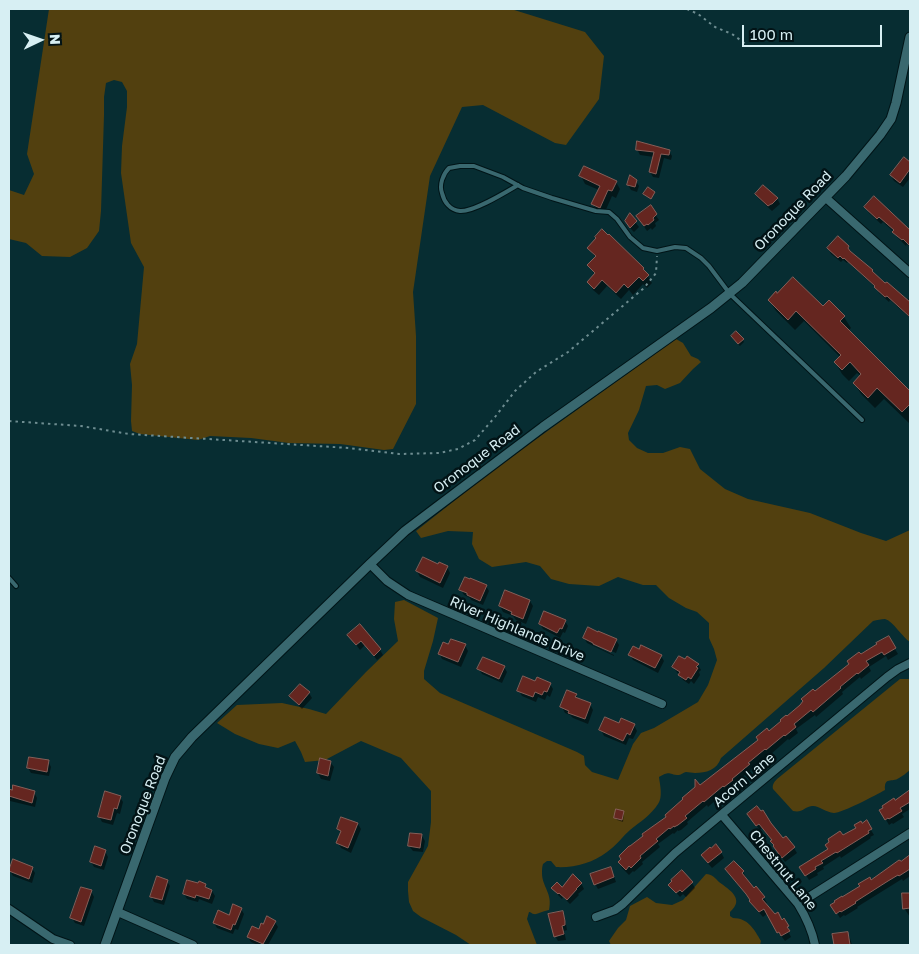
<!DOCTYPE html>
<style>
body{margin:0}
#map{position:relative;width:919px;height:954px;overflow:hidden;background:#072d32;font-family:"Golos Text",sans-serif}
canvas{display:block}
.frame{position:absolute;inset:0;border:10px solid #d7eff3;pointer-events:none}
.north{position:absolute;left:15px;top:15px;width:50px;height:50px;-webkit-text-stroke:4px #021316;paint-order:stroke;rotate:87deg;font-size:14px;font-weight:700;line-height:20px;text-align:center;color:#d7eff3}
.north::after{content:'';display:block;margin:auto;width:18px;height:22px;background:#d7eff3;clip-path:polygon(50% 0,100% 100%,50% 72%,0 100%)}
.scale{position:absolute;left:742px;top:25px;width:140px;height:22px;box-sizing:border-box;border:2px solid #d7eff3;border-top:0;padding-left:6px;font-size:15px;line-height:18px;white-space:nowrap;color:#d7eff3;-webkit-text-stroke:4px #021316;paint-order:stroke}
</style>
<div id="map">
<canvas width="919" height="954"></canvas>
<div class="frame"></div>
<div class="north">N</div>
<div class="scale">100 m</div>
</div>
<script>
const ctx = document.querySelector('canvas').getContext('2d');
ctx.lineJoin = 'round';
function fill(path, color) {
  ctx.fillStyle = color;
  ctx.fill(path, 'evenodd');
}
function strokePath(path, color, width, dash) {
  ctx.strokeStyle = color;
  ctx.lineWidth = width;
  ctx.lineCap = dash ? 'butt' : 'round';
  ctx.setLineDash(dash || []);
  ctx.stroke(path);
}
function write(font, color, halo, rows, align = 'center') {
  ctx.font = font + ' "Golos Text",sans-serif';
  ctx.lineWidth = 5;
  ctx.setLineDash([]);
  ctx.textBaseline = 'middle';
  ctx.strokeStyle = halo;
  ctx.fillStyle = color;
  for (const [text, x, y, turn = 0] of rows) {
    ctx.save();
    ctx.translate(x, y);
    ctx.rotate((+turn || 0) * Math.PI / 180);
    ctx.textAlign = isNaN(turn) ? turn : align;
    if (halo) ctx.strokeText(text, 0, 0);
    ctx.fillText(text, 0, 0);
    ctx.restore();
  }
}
const green = new Path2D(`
 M49,9H511L585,32L604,56L599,99L566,145L555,143L483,105L462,107L430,176L413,292L416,336V404L393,449L384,450L340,444L289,443L251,438L210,436L198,440L140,434L132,431L131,421L132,385L130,364L137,344L144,267L131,243L121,173L122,146L127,107V91L122,82L114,80L106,83L104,97V115L101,211L99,231L87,248L70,257L42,256L26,243L9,239V190L24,195L34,174L27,154Z
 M676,339L683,343L691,356L698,359L701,362L693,369L680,383L665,389L657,385L646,386L639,410L628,433L629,440L637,448L648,453H663L680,447L690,449L700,469L725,489L748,499L810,513L861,533L886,541L910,530V642C902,637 893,621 885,619C881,619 877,620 873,621L824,668L721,758C717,770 706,773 695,773C692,773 689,772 686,772C684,772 681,775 679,775C668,775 671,770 659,777C660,785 663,797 658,804C651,815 640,822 630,830C622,837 616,846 607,852C593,863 574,868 556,867L551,861H547L543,864C542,867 542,870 542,873C542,887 553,893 549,910C546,910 536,915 534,914C532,914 531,912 529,912L527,919L537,945H471L456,935L421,917L413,911L409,902L408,891V882L428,846L431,822V791L401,758L361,741L325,760L305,762L301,752L295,741L278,748L259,744L235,734L217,723L237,705L282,703L309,709L326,714L366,672L398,641L394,619L395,602L404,600L438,618L433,641L424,671V679L440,693L577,752L584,756L585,765L592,772L618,780L633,744L641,733L654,728L698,702L708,685L717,660L714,649L709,638V623L697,612L686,608L669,598L656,585H643L618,577L599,586L569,584L551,579L540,566L526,562L492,567L479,559L472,544L473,532L448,531L421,538L416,531L493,470Z
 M900,679H910V770C906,773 903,776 899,778C892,783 884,776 885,790C876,795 842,813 834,813C825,812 818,805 812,806C804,807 803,813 793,811L773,789C772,785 774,782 777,779Z
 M706,874C712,874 715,878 719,882C730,890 745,899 730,912V916L733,918C748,918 754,929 761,941L760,945H611L609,941L618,928L626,920L630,906L647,897L656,903L672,905L683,900Z`);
const shadow = new Path2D(`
 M637,149L669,151L672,156L671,160L664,158L659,178L653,177L650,172L654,157L640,155Z
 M904,159L910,163V178L903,187L894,181L891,176Z
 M581,176L616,182L620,189L616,198L612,196L604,214L597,211L593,204L599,190L585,184Z
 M636,181L639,186L637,192L631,190L628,185Z
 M756,194L777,198L780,204L772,211L759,199Z
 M874,197L910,231V247L907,244L906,246L898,238L894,232L883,222L881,224L869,213L865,207Z
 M650,207L659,220L655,223L656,226L652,230L651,228L647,231L641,222Z
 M630,215L639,227L634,232L629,227Z
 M848,246L851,252L850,253L872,271L876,276L907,300L909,298L910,300V318L890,300L889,302L879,293L876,288L848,262L847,263L843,260L841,262L831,254L828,248Z
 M588,248L643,268L652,283L647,288L643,284L633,295L629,290L621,299L607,286L599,295L593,290L589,282L595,275L589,265L596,258Z
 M769,300L823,308L844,317L851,328L848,331L910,392V421L909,423L884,399L875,408L861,394L854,383L861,376L857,373L849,381L842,374L836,363L841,358L804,321L795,330L776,311Z
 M733,339L743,340L744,342L740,346Z
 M447,567L450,573L443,588L420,577L417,571Z
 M486,586L489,591L483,605L471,600L470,598L464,595L461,590Z
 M530,601L533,606L526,624L516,620L513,616L503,612L500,606Z
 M565,621L568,626L565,633L563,632L560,638L543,629L540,624Z
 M360,626L380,650L383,655L377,660L365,645L360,650L349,635Z
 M584,638L616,640L619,645L616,653L593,643V645L614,655V656L587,643Z
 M888,638L898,654L888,660L886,656L869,667L871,671L861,679L860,677L842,692L843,694L816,717L815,715L796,729L798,733L789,740L788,739L770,755L769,754L751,769V770L734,784L735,786L728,791L727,790L708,807L707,805L687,822L688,824L681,830L678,831V830L674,834L673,833L658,844L660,847L642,862L643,864L634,872L633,871L629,875L622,868L619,862L700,787L769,732L860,655Z
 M465,645L468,651L461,667L442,659L439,653L449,646Z
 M640,650L661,656L664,661L658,673L633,660L630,655Z
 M698,665L701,670L699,672L700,675L694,684L691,681L689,684L683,680L673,667Z
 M504,667L507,672L502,683L482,674L479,669Z
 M536,683L550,684L553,689L550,697L547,695L545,700L538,697L536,702L522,696L519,691Z
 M309,693L312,698L302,709L294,701L290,696Z
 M576,695L579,700L590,704L593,710L588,724L573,718L570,715L565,713L562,707Z
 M619,724L634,725L637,731L633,739L629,738L626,745L604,736L601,730Z
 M321,760L330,762L334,767L330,781L321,779L318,773Z
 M48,761L51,767L49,776L31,773L28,768Z
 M9,790L34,792L37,798L35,807L10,801L9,798Z
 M910,792V809L902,814L904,817L893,824L892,823L889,825L881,811Z
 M120,797L123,802L120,814L117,813L113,825L102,822L99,816Z
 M623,812L624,814L623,822L617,820L616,818Z
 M748,815L794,848L797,853L785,862L777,851L772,841L762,828L760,830Z
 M342,819L358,824L361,829L351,853L341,848L338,843L341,834L338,829Z
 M866,822L874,835L870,837L871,838L841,858L840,856L823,867L824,869L817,873L818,875L809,880L801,867L829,849L842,837Z
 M422,836L425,841L423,852L413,851L409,846Z
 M105,851L108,857L104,870L94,867L91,862Z
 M721,852L724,858L712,868L705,860Z
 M907,859L910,863V876L903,881L902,879L857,907L858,908L845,916L844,915L840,918L832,905Z
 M734,863L743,872L746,877L745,878L754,890L764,898L767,903L765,904L782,921L784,920L790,932L789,933L791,937L785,941L782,937H781L768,913L763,917L753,906Z
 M32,868L35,873L32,883L13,876L10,871Z
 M611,868L616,882L598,889L595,884Z
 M167,881L170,886L164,905L154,902L151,896Z
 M673,882L692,883L695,888L686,897L683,894L680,897L670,885Z
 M581,883L584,889L578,894L579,895L570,904L563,897L562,899L556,893L553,888L562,889Z
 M205,885L208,890L212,891L215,896L212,904L199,899L198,902L187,899L184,894Z
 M91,891L94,897L84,926L75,923L72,918Z
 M910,894V920V917L904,908L903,895Z
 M241,909L244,914L238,930L235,929L233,934L217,928L214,923L229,916Z
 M562,913L565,918L567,930L564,931L566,940L558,941L555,936Z
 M275,922L278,927L268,945H258L251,942L248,937L259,931L264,925Z
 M847,933L850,938L852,945H835L834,935Z`);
const building = new Path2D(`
 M637,141L670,150L669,155L661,154L656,174L649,172L654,152L636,150Z
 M904,157L910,162V169L900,183L890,175Z
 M584,166L617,181L612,191L608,190L600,208L591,204L600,186L579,176Z
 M630,175L637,180L635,187L627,185Z
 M763,185L778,198L772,204H771L768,206L755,194Z
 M648,187L655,192L651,199L643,194Z
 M874,196L910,230V246L903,239L902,240L892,232L894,230L879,217L877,219L864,207Z
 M651,205L657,214L653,218L654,220L648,225L647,224L644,226L636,216Z
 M630,213L637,221L630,228L625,221Z
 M602,229L608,235L609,234L644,268L643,269L649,275L643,281L639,277L628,288L624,284L616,293L602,280L594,289L587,282L595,273L587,265L596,256L587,248L596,238L595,237Z
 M838,236L849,246L848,248L850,251L873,270L872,271L885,283L887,282L910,302V317L887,296L885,297L874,287L875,286L844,258L843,259L840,256L838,258L827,248Z
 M793,277L823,306L829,300L845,316L840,321L910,391V404L902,412L877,388L868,398L853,383L861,374L850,362L842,370L834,362L841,355L796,311L788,320L768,300L776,291L777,293Z
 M736,331L744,339L738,344L731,336Z
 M423,557L438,564L439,562L448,566L440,583L416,571Z
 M465,577L470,579V578L487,585L480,601L467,595V593L459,590Z
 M505,590L530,600L523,619L511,614L512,612L499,606Z
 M544,611L566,620L562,629L560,628L557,633L539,624Z
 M360,624L381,649L374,656L361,641L356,645L347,635Z
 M588,627L598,632V631L617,639L611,652L593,644V643L583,638Z
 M889,636L896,648L884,655L882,652L866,661L869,665L858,674L857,673L840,687L841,688L813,712L811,710L794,724L796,727L785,736L784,735L766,750L765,749L748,763L750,764L732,779L733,780L724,787L723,786L704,802L703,801L685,816L687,818L678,825L674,827V826L670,829L669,828L656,839L658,841L640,856L641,858L631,868L629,866L626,870L618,862L621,859L619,856L629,846H630L643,836L642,834L666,817L665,815L683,799L682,798L695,787V779L700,785L758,740L756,737L767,728L769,731L781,721L780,720L786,715L787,716L800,705L803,701L801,699L813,689L815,691L849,664L847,661L859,652L861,654L877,644L876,643Z
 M451,639L466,644L458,662L438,654L443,642L448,644Z
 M641,645L662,655L655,668L628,655L633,646L639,649Z
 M679,656L685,659L687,656L699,664L696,667L698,668L691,679L688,677L686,680L678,675L680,672L672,667Z
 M483,657L505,666L499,679L477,669Z
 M523,676L535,681L537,677L551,683L547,692L544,691L542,695L535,692L533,697L517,691Z
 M300,684L310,692L299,705L289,696Z
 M567,690L577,694L575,697L591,703L585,719L568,713L569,711L560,707Z
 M605,717L619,723L621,718L635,724L630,735L627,733L623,741L599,730Z
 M29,757L49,760L47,772L27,768Z
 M320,758L331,761L328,776L317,773Z
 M13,785L35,791L32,803L9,796V789L12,790Z
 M910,790V802L900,808L902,811L889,819L888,818L885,820L879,810L883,808L882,806L894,798L895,800Z
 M105,791L121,796L117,809L114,808L111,820L98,817Z
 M757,806L761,811L763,810L771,823L783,838L786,836L795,847L782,858L773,846L774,845L770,841L772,840L759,824L756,826L747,814Z
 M616,809L624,811L622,820L614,818Z
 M341,817L358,823L348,848L336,843L341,831L337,829Z
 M867,820L872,829L868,831L869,833L837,853L836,852L821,861L823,863L815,867L816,869L805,876L799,867L828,849L825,845L829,842L828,839L840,831L843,835L856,828L854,825L861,821L862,823Z
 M410,833L422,834L420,848L408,846Z
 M716,844L722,852L708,863L701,855L710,847L711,848Z
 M95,846L106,850L101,866L90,862Z
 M910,855V869L899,876L898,875L888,881L855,902L856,903L841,912L840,911L836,914L830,905L835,902L834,901L842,896V897L860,886L858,884L870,877L871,880L899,860L901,861Z
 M13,859L33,867L29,879L9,871Z
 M734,861L744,871L742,873L754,888L756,886L765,897L762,899L775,914L778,912L782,920L784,918L789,926L787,927L790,931L781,936L779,932L777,933L764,909L759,912L749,901L750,900L746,894L725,869Z
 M611,867L614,877L594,885L590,874Z
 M682,870L693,882L682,892L680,890L676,893L668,885L672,881L671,880Z
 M573,874L582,883L576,889H577L567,900L559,893L558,894L551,888L557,882L562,887Z
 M157,876L168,880L162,900L150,897Z
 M187,880L198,883L199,881L206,884L205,887L212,890L209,899L196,895L195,898L183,894Z
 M81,887L92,890L81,922L70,918Z
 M902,893H910V908L903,909Z
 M233,904L242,908L235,925L233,924L231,930L213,923L218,910L229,915Z
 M563,911L565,921V925L562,926L564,934L554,937L548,914Z
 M267,916L276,921L263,944L247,937L252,926L259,929L261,923L263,924Z
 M848,932L850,945H834L832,934Z`);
const path = new Path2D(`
 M687,9L698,14L715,27L732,34L747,45
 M9,421L81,426L129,434L349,448L399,454L439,453L458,449L475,440L495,417L515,391L536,372L568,352L644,288L656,273L657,256`);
const service = new Path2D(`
 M518,185C506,192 474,212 460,211C450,210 444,202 442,193C439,185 443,174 449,168L460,166H474L503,177L523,188L552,198L596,211L609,212L617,219L630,237L643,248L657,251L675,247L686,248L701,258L709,266L730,294L862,420
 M9,578L16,586`);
const minor = new Path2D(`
 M826,198L910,273
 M370,564L387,581L408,595L662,704
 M722,815L798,904C806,917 812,930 815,945
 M798,904L910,833
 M9,909L53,939L70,945
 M118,912L193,945
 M596,917L615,910L623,904L675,853L887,677L898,669L910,663`);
const tertiary = new Path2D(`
 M105,945L165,778L175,757L192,737L370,564L405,531L543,427L711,308L742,283L846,176L880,135L891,119L896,103L910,37`);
const streetNames = [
 ["Oronoque Road",793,211,-46],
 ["Oronoque Road",477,459,-37],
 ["River Highlands Drive",517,629,23],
 ["Acorn Lane",744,780,-40],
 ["Oronoque Road",143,805,-69],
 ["Chestnut Lane",783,870,51]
];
fill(green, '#52400f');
fill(shadow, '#0007');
fill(building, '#652620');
strokePath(building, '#855e58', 1);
strokePath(service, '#001417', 6);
strokePath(minor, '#001417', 10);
strokePath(tertiary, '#001417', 11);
strokePath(path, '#6e8d91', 2, [2.5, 4]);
strokePath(service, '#39686f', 4);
strokePath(minor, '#39686f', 8);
strokePath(tertiary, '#39686f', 9);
write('14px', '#d7eff3', '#021316', streetNames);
</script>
